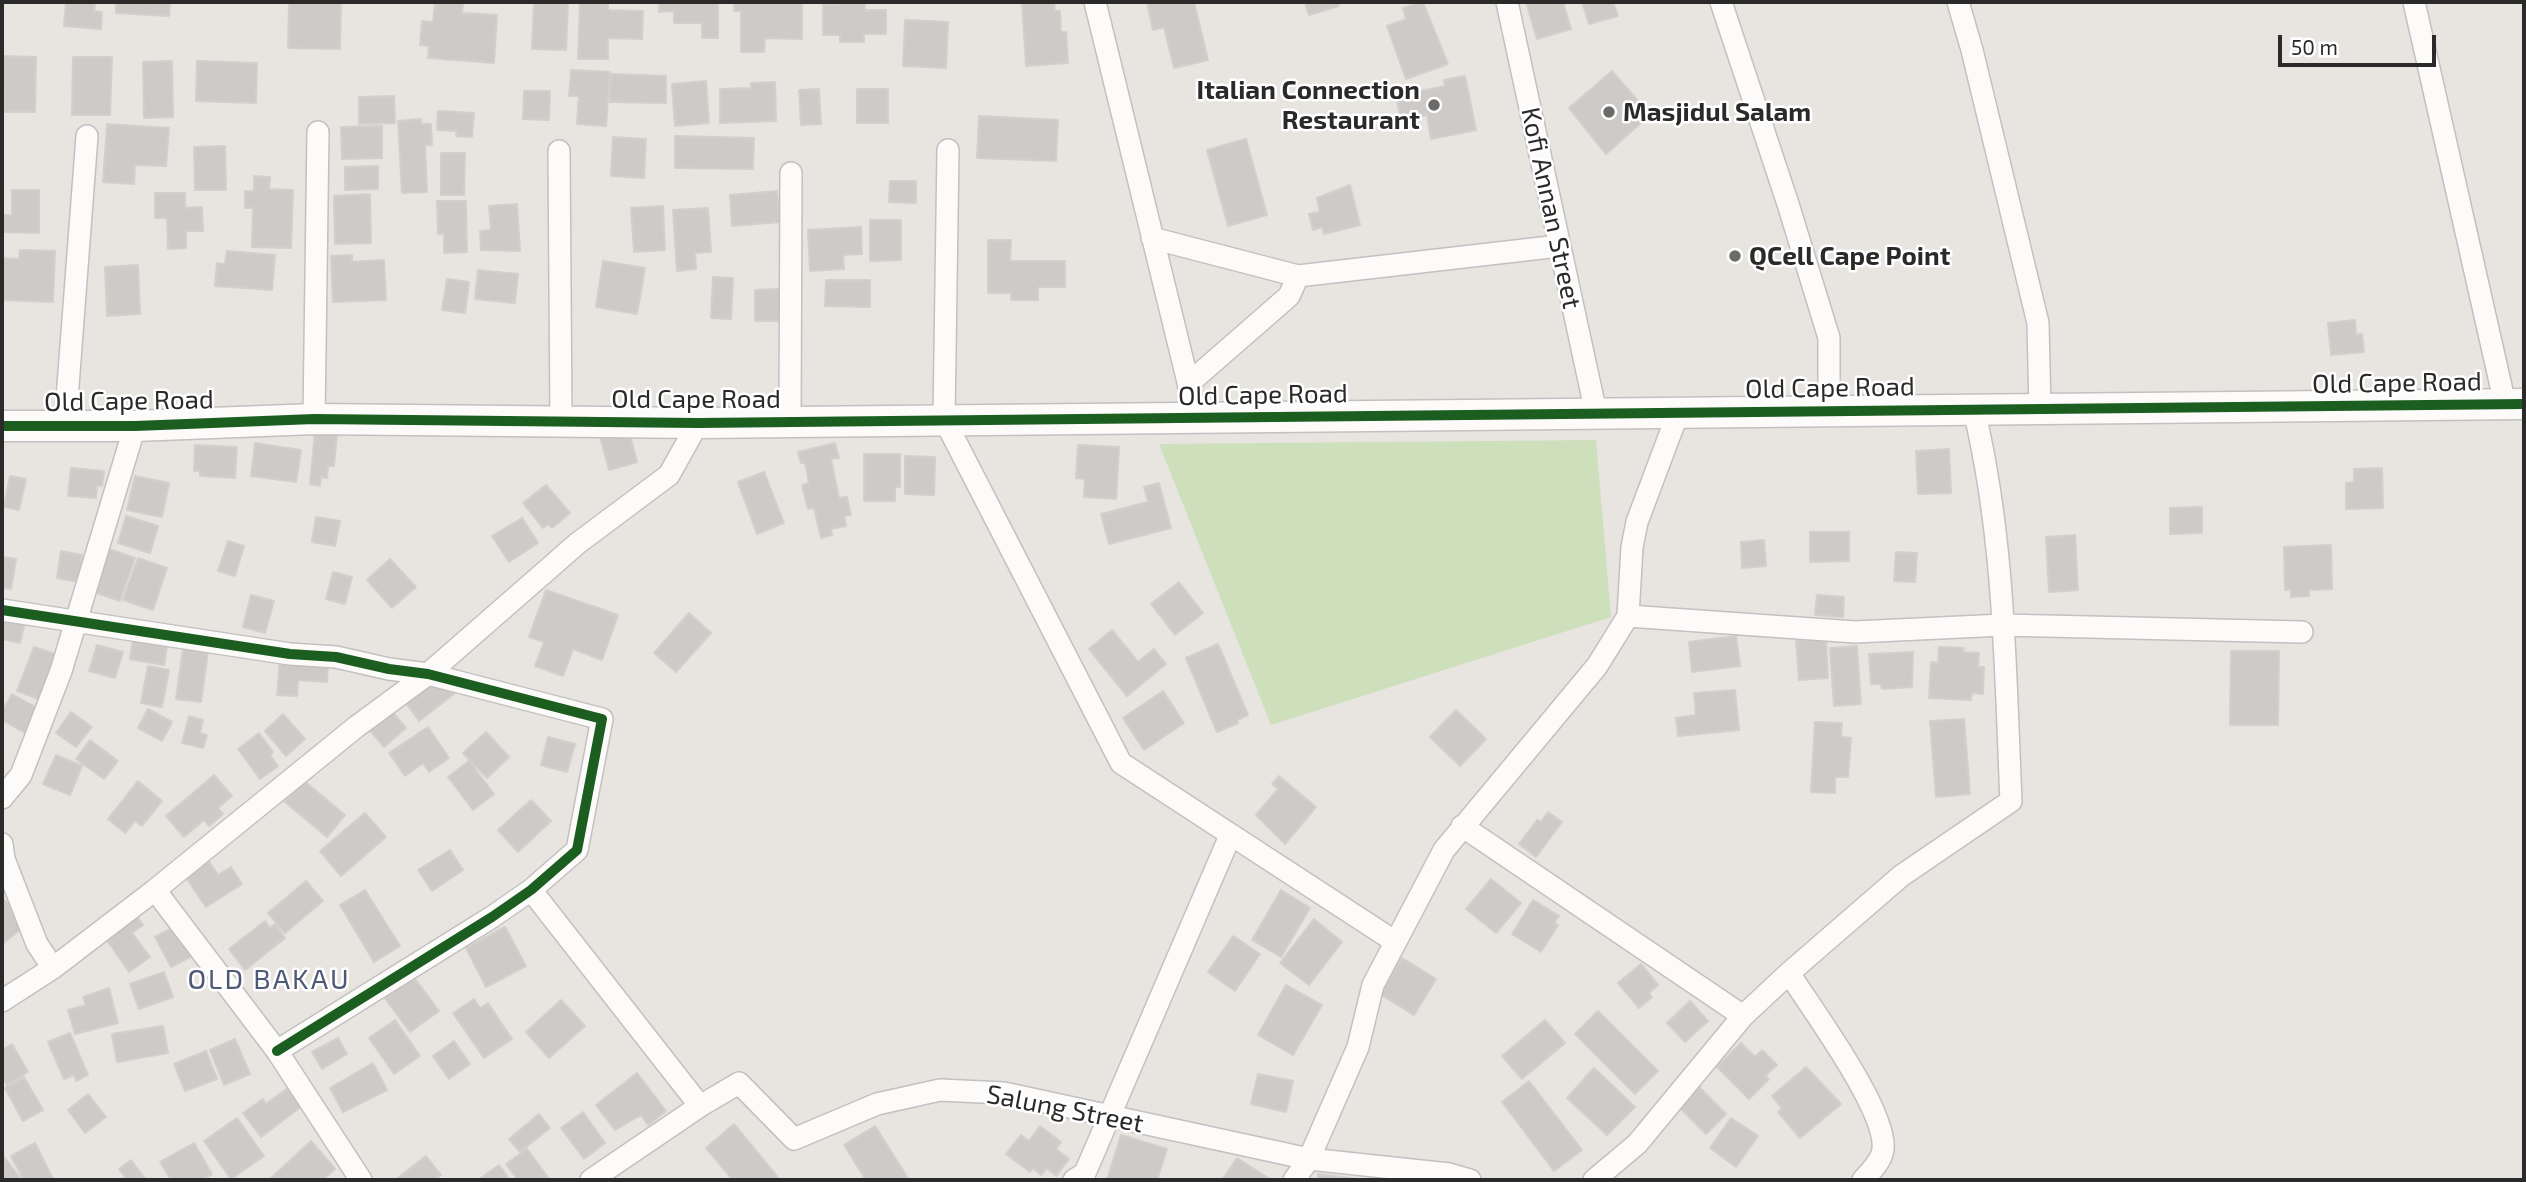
<!DOCTYPE html>
<style>
body{margin:0}
#map{position:relative;width:2526px;height:1182px;overflow:hidden;background:#e8e4e0;font-family:"Exo 2",sans-serif}
canvas{display:block}
.frame{position:absolute;inset:0;border:4px solid #2a2a2a;pointer-events:none}
.scale{position:absolute;left:2278px;top:35px;width:158px;height:32px;box-sizing:border-box;border:4px solid #2a2a2a;border-top:0;padding-left:9px;font-size:21px;line-height:24px;white-space:nowrap;color:#2a2a2a;-webkit-text-stroke:5px #fff;paint-order:stroke}
</style>
<div id="map">
<canvas width="2526" height="1182"></canvas>
<div class="frame"></div>
<div class="scale">50 m</div>
</div>
<script>
const ctx = document.querySelector('canvas').getContext('2d');
ctx.lineJoin = 'round';
function fill(path, color) {
  ctx.fillStyle = color;
  ctx.fill(path, 'evenodd');
}
function strokePath(path, color, width, dash) {
  ctx.strokeStyle = color;
  ctx.lineWidth = width;
  ctx.lineCap = dash ? 'butt' : 'round';
  ctx.setLineDash(dash || []);
  ctx.stroke(path);
}
function write(font, color, halo, rows, align = 'center') {
  ctx.font = font + ' "Exo 2",sans-serif';
  ctx.lineWidth = 5;
  ctx.setLineDash([]);
  ctx.textBaseline = 'middle';
  ctx.strokeStyle = halo;
  ctx.fillStyle = color;
  for (const [text, x, y, turn = 0] of rows) {
    ctx.save();
    ctx.translate(x, y);
    ctx.rotate((+turn || 0) * Math.PI / 180);
    ctx.textAlign = isNaN(turn) ? turn : align;
    if (halo) ctx.strokeText(text, 0, 0);
    ctx.fillText(text, 0, 0);
    ctx.restore();
  }
}
const green = new Path2D(`
 M1596,440L1611,617L1271,725L1159,444Z`);
const building = new Path2D(`
 M66,2H95L94,11L102,12L101,29L64,26Z
 M116,2H170L169,16L116,13Z
 M289,2H341L340,49L288,48Z
 M435,2H463L462,13L497,15L494,63L428,58L429,46L420,45L422,21L433,22Z
 M534,2H568L566,50L532,49Z
 M580,2H608V10L643,11L642,39L608,38V59H578Z
 M659,2H718V38H702V23H674V11L659,12Z
 M734,2H802V39L765,38L764,52H741V11H734Z
 M839,2H865V10H886V34H864V42H840V35H823V5H839Z
 M1022,2H1054L1055,11H1060L1061,32H1066L1068,63L1026,66Z
 M1147,2H1194L1208,60L1174,68L1164,27L1153,30Z
 M1305,2H1338L1339,6L1309,15Z
 M1423,2L1448,64L1406,79L1387,26L1406,19L1403,8Z
 M1526,2H1563L1571,29L1537,39Z
 M1582,2H1613L1618,16L1589,24Z
 M905,20L948,22L946,68L903,66Z
 M2,56L36,57L35,112H5Z
 M73,57H112L110,115H72Z
 M172,61L173,117L144,118L143,62Z
 M197,61L257,63L256,103L196,101Z
 M571,70L610,72L606,126L577,124L579,96H569Z
 M1612,71L1650,115L1606,154L1569,108Z
 M611,74L666,76V103L610,102Z
 M1465,76L1476,130L1431,139L1427,115L1401,120L1396,96L1445,86L1444,80Z
 M706,81L709,123L675,126L672,84Z
 M775,82L776,121L720,123V89L751,88V83Z
 M819,89L821,124L801,125L799,90Z
 M857,89H888V123H857Z
 M524,91H550L549,120L523,119Z
 M394,96L395,123L359,124V97Z
 M438,111L474,113L472,137L456,136L457,131L437,130Z
 M979,116L1058,120L1056,161L977,158Z
 M421,119V124H431L432,145H425L427,192L402,193L398,121Z
 M107,124L169,128L166,166L135,165L134,184L103,182Z
 M382,126V158L342,159L341,127Z
 M675,136L754,138L753,169L675,168Z
 M613,137L646,139L644,178L611,176Z
 M1246,139L1267,215L1228,226L1207,150Z
 M225,146L226,190H195L194,147Z
 M441,153H465L464,195H441Z
 M378,166V189L345,190V167Z
 M254,176L270,177L269,189L293,190L291,248L252,247L253,208H245V191H254Z
 M890,181H916V203L889,202Z
 M1350,185L1360,225L1324,234L1322,227L1313,230L1309,214L1320,212L1317,198Z
 M12,190H39V233L3,232V215H12Z
 M777,191L780,222L732,226L730,195Z
 M155,193H185V208L202,207L203,231H186V248L168,249L167,218H155Z
 M370,194L371,243L335,244L334,196Z
 M437,201H466L467,252L444,253V234H438Z
 M517,204L520,251L481,250L480,231L491,230L489,206Z
 M663,206L665,250L634,252L631,208Z
 M708,208L711,252L695,253L696,269L677,271L673,210Z
 M870,220H901V260L870,261Z
 M861,227L862,254L843,255L844,269L810,271L808,230Z
 M988,240H1011L1010,261H1065V287H1038V300H1011V293H988Z
 M20,250L55,251L53,302L2,300V258L19,259Z
 M227,251L275,255L272,290L215,286L217,263L225,264Z
 M352,255V262L384,260L386,300L333,302L331,256Z
 M603,261L645,268L637,314L596,307Z
 M138,265L140,314L107,316L105,267Z
 M478,270L518,274L515,303L475,299Z
 M713,277L733,278L731,319L711,318Z
 M447,279L469,282L465,313L442,310Z
 M826,280H870V307L825,306Z
 M780,289V321H755V290Z
 M2355,320L2356,335L2362,334L2364,352L2331,355L2328,323Z
 M627,424L637,462L609,470L599,432Z
 M315,432L337,434L334,466H328L327,478L321,477L320,486L310,484Z
 M255,443L301,450L296,482L251,476Z
 M835,443L839,458L831,459L839,498L847,497L851,515L844,516L846,526L831,529L832,535L821,538L814,508L808,509L802,485L809,483L805,463H801L798,452Z
 M195,445L237,447L235,478L200,476V471H194Z
 M1078,445L1119,447L1116,499L1084,497L1085,479L1076,478Z
 M1949,449L1951,493L1918,494L1916,451Z
 M864,454H900V487H895V501H864Z
 M905,456L935,457L934,495L905,494Z
 M71,468L104,471L102,486L97,485L96,498L68,496Z
 M2382,468L2383,508L2346,509V483L2354,482V469Z
 M764,472L784,523L757,534L738,482Z
 M10,476L26,479L19,510L4,507Z
 M135,476L169,483L162,517L127,510Z
 M1159,483L1171,528L1109,544L1101,514L1148,502L1144,487Z
 M546,485L570,513L552,528L548,524L543,528L523,503Z
 M2202,507V533L2170,534V508Z
 M126,516L158,526L150,553L118,543Z
 M316,517L340,521L335,546L312,542Z
 M522,518L538,543L509,562L492,536Z
 M1810,532H1849V561L1810,562Z
 M2075,535L2078,590L2049,592L2046,537Z
 M1764,540L1766,566L1742,568L1741,542Z
 M228,541L244,546L235,576L218,571Z
 M2331,545L2332,589L2309,590V596L2291,597V590H2285L2284,547Z
 M109,549L135,558L120,601L94,592Z
 M61,551L82,555L78,582L57,578Z
 M1896,552L1917,553L1915,582L1894,581Z
 M2,557L16,559L11,589L2,587Z
 M138,558L167,568L153,610L123,600Z
 M390,559L416,587L392,608L367,580Z
 M333,572L352,577L345,604L326,599Z
 M1179,582L1203,613L1175,635L1151,604Z
 M546,590L618,615L602,660L573,649L563,676L535,666L544,642L529,637Z
 M251,595L274,601L265,633L243,627Z
 M1817,595L1844,597L1843,617L1815,615Z
 M2,613L26,618L20,643L2,639Z
 M689,613L711,633L676,672L654,653Z
 M1112,630L1138,662L1154,649L1166,664L1127,696L1089,649Z
 M1736,636L1740,666L1692,672L1689,642Z
 M1826,639L1828,678L1799,680L1796,641Z
 M133,640L167,646L164,665L130,659Z
 M1218,644L1248,715L1237,720L1238,723L1217,732L1186,658Z
 M97,645L123,652L115,678L89,671Z
 M1857,646L1861,704L1834,706L1830,648Z
 M34,647L58,655L41,700L17,691Z
 M1939,647L1964,648L1963,652L1979,653L1978,667H1984L1983,694L1972,693L1971,700L1929,698L1931,662L1938,663Z
 M183,649L208,652L201,702L176,699Z
 M2231,651H2279L2278,725H2230Z
 M1913,652L1912,687L1882,689L1881,684H1871L1869,654Z
 M280,659L328,662L327,682L298,680L297,696L277,695Z
 M148,666L169,670L162,707L141,703Z
 M444,679L454,694L419,721L404,700L429,681L433,687Z
 M1735,690L1739,730L1678,736L1676,718L1696,715L1694,693Z
 M1163,691L1184,723L1144,750L1123,718Z
 M12,694L39,709L25,733L2,720V712Z
 M389,708L406,728L384,747L367,727Z
 M148,709L172,722L162,741L138,728Z
 M1456,710L1486,739L1460,766L1430,737Z
 M71,712L92,727L76,747L56,733Z
 M283,714L305,739L286,756L265,731Z
 M189,716L203,720L200,733L207,735L203,748L182,743Z
 M1964,719L1970,794L1936,797L1930,721Z
 M1815,722L1842,723L1841,737L1851,738L1848,777H1835V793L1811,792Z
 M428,727L449,758L429,772L423,763L405,776L389,753Z
 M486,732L509,757L487,778L463,753Z
 M259,733L273,752L270,755L278,766L260,779L238,749Z
 M548,737L575,744L567,772L541,765Z
 M90,740L118,761L104,779L76,759Z
 M56,755L82,766L70,795L43,784Z
 M469,761L494,794L473,810L448,777Z
 M214,775L232,796L218,808L223,814L209,826L204,820L184,837L166,816Z
 M1279,776L1316,807L1285,844L1256,815L1278,789L1272,784Z
 M303,780L345,815L327,837L285,802Z
 M138,781L162,801L142,826L135,821L125,833L108,819Z
 M531,800L551,821L518,852L498,830Z
 M1548,812L1562,822L1536,857L1519,844L1537,820L1541,822Z
 M365,813L386,837L341,876L320,851Z
 M450,850L463,870L432,891L418,870Z
 M208,860L218,875L231,867L242,884L206,907L185,876Z
 M1491,879L1521,903L1496,933L1466,909Z
 M306,881L323,901L285,933L268,913Z
 M365,890L400,946L374,962L340,905Z
 M1281,890L1310,908L1281,957L1252,940Z
 M5,900L25,926L2,944V903Z
 M1533,900L1559,916L1554,923L1558,925L1541,952L1512,934Z
 M135,914L143,925L132,933L150,957L129,972L104,936Z
 M1314,919L1342,942L1309,985L1280,963Z
 M265,921L270,928L275,924L285,938L245,970L229,949Z
 M176,926L192,956L171,967L155,937Z
 M505,927L526,966L486,987L466,948Z
 M1233,936L1260,954L1235,991L1208,972Z
 M1402,958L1436,979L1414,1015L1380,994Z
 M1641,964L1658,985L1649,993L1652,997L1639,1008L1618,983Z
 M164,972L173,997L139,1009L130,984Z
 M410,972L439,1011L410,1032L381,993Z
 M1286,985L1322,1005L1293,1055L1258,1035Z
 M109,988L118,1023L75,1034L68,1010L86,1005L83,997Z
 M474,999L480,1008L488,1003L512,1039L484,1058L453,1013Z
 M561,1000L585,1026L549,1058L526,1032Z
 M1690,1001L1708,1021L1685,1042L1667,1023Z
 M1598,1011L1658,1071L1635,1094L1575,1034Z
 M395,1020L420,1056L394,1074L369,1038Z
 M1545,1020L1565,1043L1522,1079L1502,1056Z
 M163,1026L168,1053L117,1062L112,1034Z
 M70,1033L88,1075L76,1081L74,1075L64,1079L48,1042Z
 M338,1038L347,1054L322,1069L312,1052Z
 M235,1039L250,1074L224,1085L210,1050Z
 M454,1041L470,1064L449,1079L433,1056Z
 M1741,1043L1755,1057L1762,1050L1777,1065L1765,1076L1769,1079L1749,1099L1717,1067Z
 M12,1044L28,1072L7,1085L2,1076V1050Z
 M206,1051L217,1079L185,1091L174,1064Z
 M373,1063L387,1090L343,1112L330,1088Z
 M1806,1067L1841,1104L1800,1138L1778,1112L1782,1108L1772,1096Z
 M1594,1068L1635,1107L1607,1135L1567,1098Z
 M637,1073L666,1111L648,1125L641,1115L615,1130L596,1105Z
 M1258,1074L1293,1081L1286,1112L1251,1104Z
 M24,1077L43,1110L23,1121L5,1088Z
 M1529,1081L1582,1150L1554,1171L1502,1102Z
 M1695,1083L1726,1114L1706,1134L1675,1103Z
 M288,1088L302,1106L261,1137L243,1113L263,1099L266,1104Z
 M88,1094L106,1117L85,1133L68,1110Z
 M583,1112L605,1143L584,1159L561,1128Z
 M539,1114L550,1128L520,1152L509,1139Z
 M237,1118L264,1156L231,1179L204,1141Z
 M1731,1118L1758,1136L1736,1167L1710,1148Z
 M734,1124L780,1180H733L706,1148Z
 M875,1126L909,1180H866L844,1145Z
 M1040,1126L1061,1142L1056,1149L1069,1159L1056,1176L1047,1168L1041,1175L1033,1168L1030,1172L1006,1154L1021,1135L1029,1141Z
 M1121,1135L1167,1149L1157,1180H1107Z
 M311,1141L335,1169L322,1180H269Z
 M35,1143L53,1179L50,1180H24L11,1156Z
 M194,1143L212,1174L201,1180H171L160,1162Z
 M527,1149L550,1180H518L506,1164Z
 M426,1156L441,1175L434,1180H395Z
 M4,1157L21,1179L20,1180H2V1159Z
 M1237,1158L1270,1179L1269,1180H1222Z
 M131,1160L146,1180H121L125,1177L119,1169Z
 M499,1165L508,1177L503,1180H478Z
 M1318,1174L1364,1180H1318Z`);
const street = new Path2D(`
 M1095,2L1197,419
 M1507,2L1596,413
 M1721,2L1788,204L1829,338V411
 M1958,2L1972,50L2038,323L2040,409
 M2414,2L2505,404
 M948,150L944,419L1121,763L1394,941
 M559,151L561,421
 M1152,238L1298,276
 M1188,384L1289,296L1298,276L1559,246
 M314,419L318,132
 M790,421L791,173
 M65,425L87,136
 M2,610L290,654L336,657L389,669L428,674L602,719L577,850L531,890L492,917L277,1051
 M1628,616L1855,632L2003,625L2302,632
 M2,798L21,775L61,671L135,426
 M1462,826L1743,1016
 M2,844L4,859L37,944L53,968
 M155,890L277,1051L361,1180
 M531,890L700,1106
 M1789,973C1811,1008 1887,1110 1883,1149C1882,1161 1871,1171 1863,1180
 M2,1001L53,968L155,890L356,727L428,674L578,543L669,475L698,423
 M591,1180L700,1106L739,1083L794,1139L877,1104L940,1090L1004,1093L1309,1159L1449,1174L1470,1180
 M1074,1180L1085,1173L1230,836
 M1294,1180L1309,1159L1358,1047L1373,985L1444,850L1597,666L1628,616L1632,547L1637,522L1678,413
 M1594,1180L1637,1144L1743,1016L1789,973L1901,876L2011,801C2005,667 2005,541 1974,410`);
const secondary = new Path2D(`
 M2,426H135L314,419L698,423L2524,404`);
const cycleway = new Path2D(`
 M2,426H135L314,419L698,423L2524,404
 M2,610L290,654L336,657L389,669L428,674L602,719L577,850L531,890L492,917L277,1051`);
const markers = [
 [1434,105,7,"#6c6b6a"],
 [1609,112,7,"#6c6b6a"],
 [1735,256,7,"#6c6b6a"]
];
const poiNames = [
 ["Italian Connection",1420,90,"right"],
 ["Restaurant",1420,120,"right"],
 ["Masjidul Salam",1623,112],
 ["QCell Cape Point",1749,256]
];
const streetNames = [
 ["Kofi Annan Street",1551,208,78],
 ["Old Cape Road",2397,383,-1],
 ["Old Cape Road",1830,388,-1],
 ["Old Cape Road",1263,395,-1],
 ["Old Cape Road",696,399],
 ["Old Cape Road",129,401,-1],
 ["Salung Street",1065,1109,11]
];
const neighbourhoodNames = [
 ["OLD BAKAU",269,980]
];
fill(green, '#cde0bb');
fill(building, '#cdcac7');
strokePath(building, '#d3cfcc', 2);
strokePath(street, '#c2c0c1', 24);
strokePath(secondary, '#c2c0c1', 33);
strokePath(street, '#fcfbfa', 21);
strokePath(secondary, '#fcfbfa', 30);
strokePath(cycleway, '#1b5e20', 10);
for (const [x, y, r, color] of markers) {
  const dot = new Path2D();
  dot.arc(x, y, r, 0, 2 * Math.PI);
  ctx.fillStyle = color;
  ctx.fill(dot);
  strokePath(dot, '#fff', 2.5);
}
write('bold 26px', '#2a2a2a', '#fff', poiNames, 'left');
write('26px', '#2a2a2a', '#fff', streetNames);
ctx.letterSpacing = '2px';
write('28px', '#4e5877', '#fff', neighbourhoodNames);
ctx.letterSpacing = '0px';
</script>
